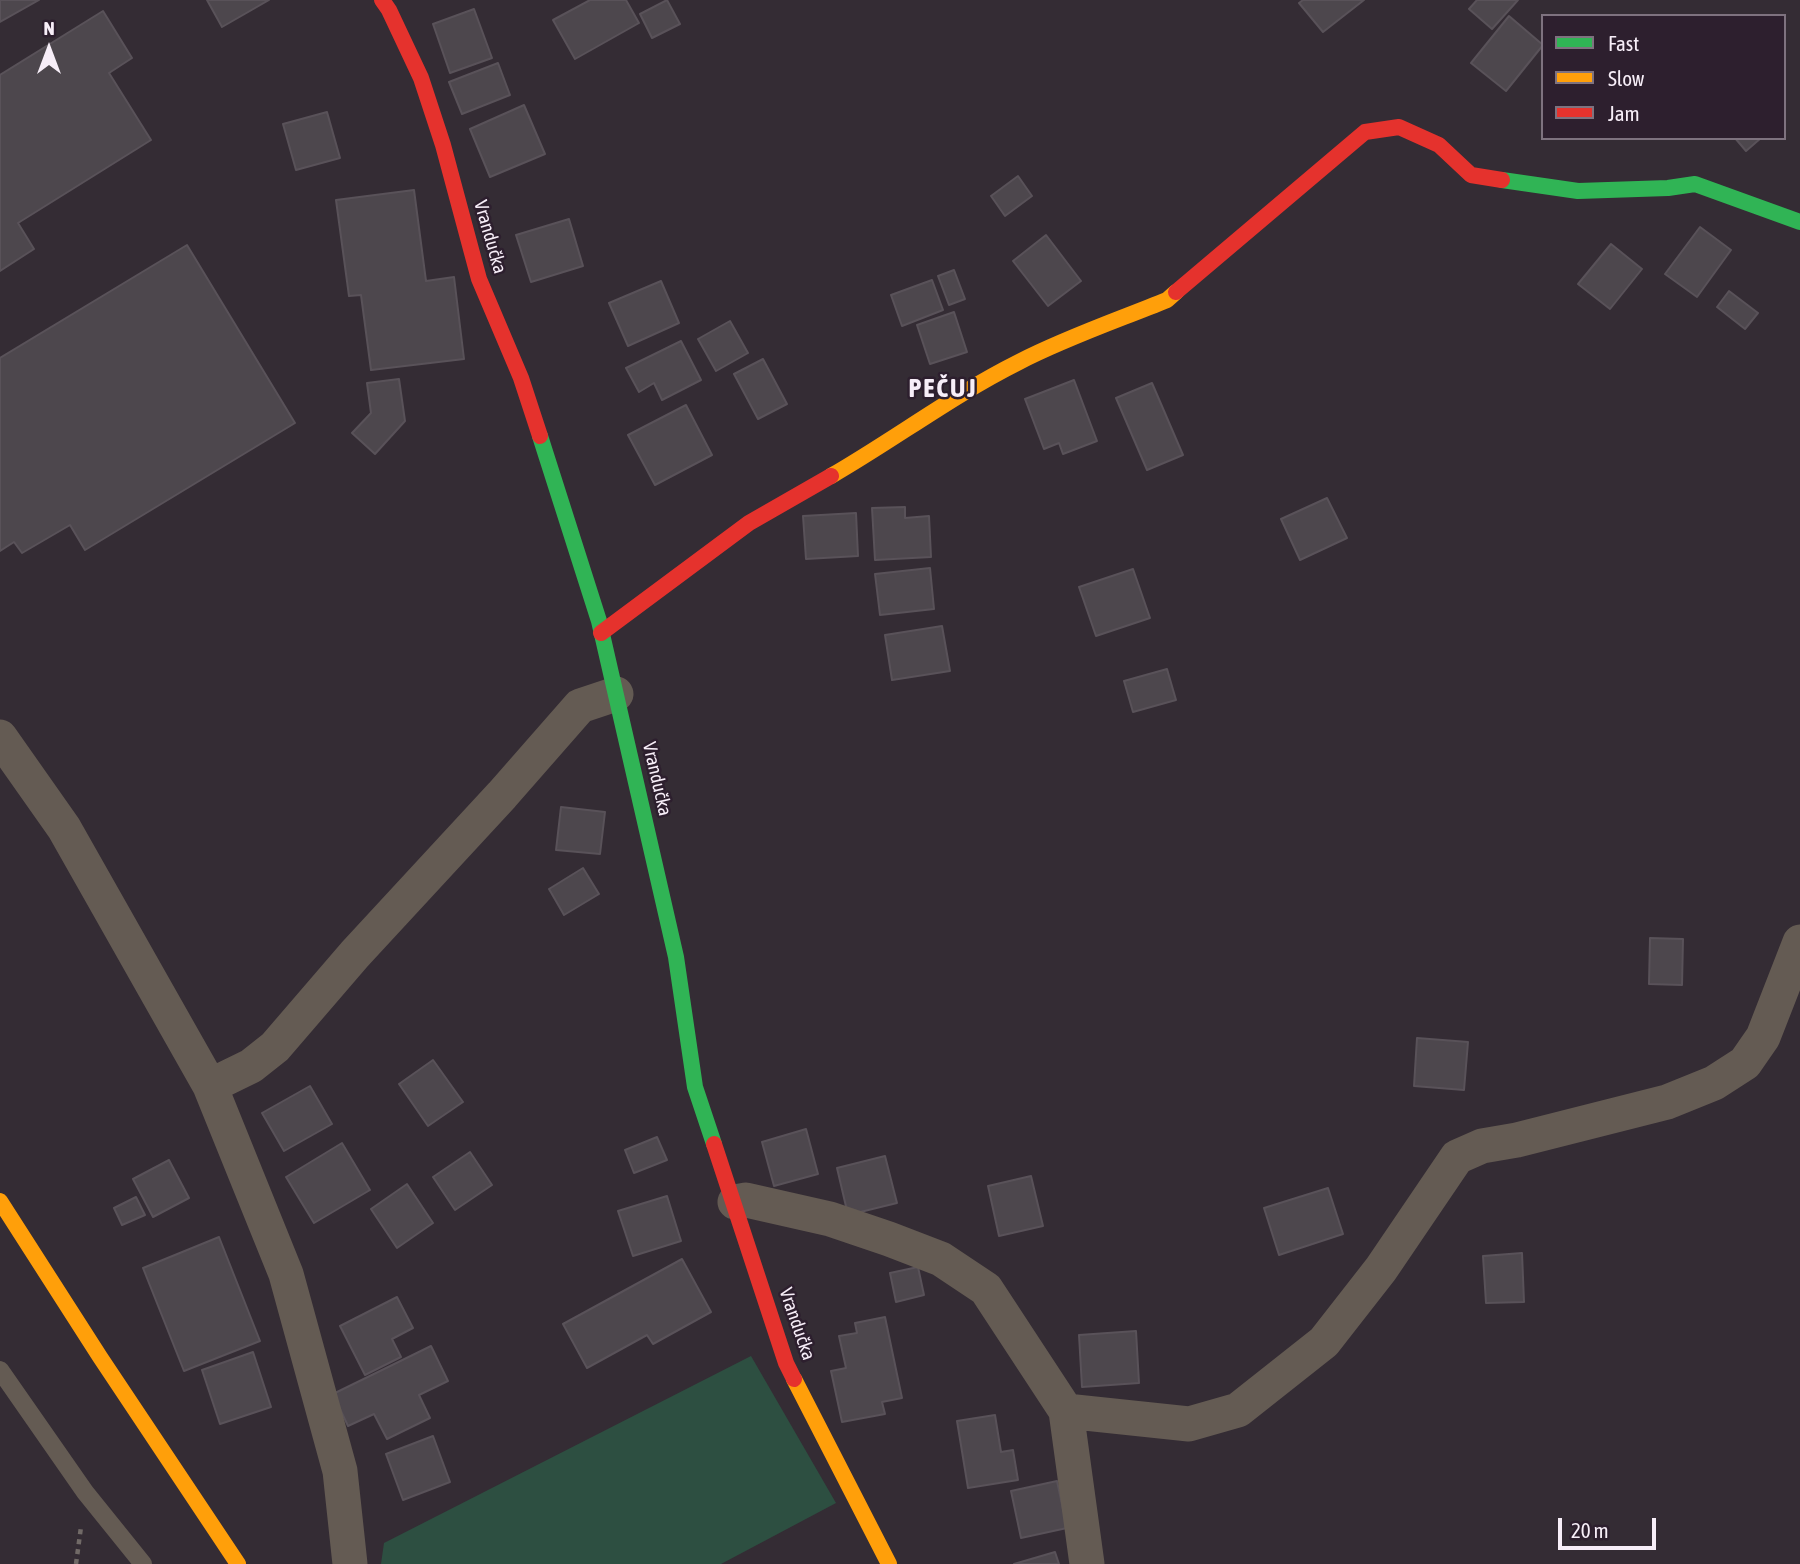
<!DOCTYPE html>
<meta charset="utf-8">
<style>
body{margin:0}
#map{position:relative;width:1800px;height:1564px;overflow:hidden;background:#342c34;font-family:"Asap Condensed",sans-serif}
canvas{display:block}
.legend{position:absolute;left:1541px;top:14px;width:245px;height:126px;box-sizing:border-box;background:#2d1f2e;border:2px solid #7e727f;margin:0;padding:9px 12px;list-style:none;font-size:21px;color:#f7eef8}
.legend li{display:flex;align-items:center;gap:14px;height:35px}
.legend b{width:35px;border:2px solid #7e727f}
.north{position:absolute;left:14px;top:14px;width:70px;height:70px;-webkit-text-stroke:5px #2d1f2e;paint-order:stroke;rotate:0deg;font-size:19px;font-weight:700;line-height:28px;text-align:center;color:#f7eef8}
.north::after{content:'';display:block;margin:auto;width:24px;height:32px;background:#f7eef8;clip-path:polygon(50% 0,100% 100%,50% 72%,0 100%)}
.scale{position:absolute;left:1558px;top:1518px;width:98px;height:32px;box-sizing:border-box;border:4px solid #f7eef8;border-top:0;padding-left:9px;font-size:21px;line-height:24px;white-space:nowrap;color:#f7eef8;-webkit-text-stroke:5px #2d1f2e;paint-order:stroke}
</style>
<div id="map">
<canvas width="1800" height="1564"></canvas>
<ul class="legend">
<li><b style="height:9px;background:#30b455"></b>Fast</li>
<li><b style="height:9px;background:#ff9f0a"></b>Slow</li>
<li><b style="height:9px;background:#e5322d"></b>Jam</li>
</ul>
<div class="north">N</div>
<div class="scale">20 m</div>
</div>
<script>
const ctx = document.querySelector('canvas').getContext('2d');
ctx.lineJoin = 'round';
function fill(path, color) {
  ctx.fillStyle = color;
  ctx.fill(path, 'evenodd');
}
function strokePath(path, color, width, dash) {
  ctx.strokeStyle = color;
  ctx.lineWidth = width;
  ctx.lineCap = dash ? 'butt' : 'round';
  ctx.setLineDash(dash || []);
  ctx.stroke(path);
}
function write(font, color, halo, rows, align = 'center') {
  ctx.font = font + ' "Asap Condensed",sans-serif';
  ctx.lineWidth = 5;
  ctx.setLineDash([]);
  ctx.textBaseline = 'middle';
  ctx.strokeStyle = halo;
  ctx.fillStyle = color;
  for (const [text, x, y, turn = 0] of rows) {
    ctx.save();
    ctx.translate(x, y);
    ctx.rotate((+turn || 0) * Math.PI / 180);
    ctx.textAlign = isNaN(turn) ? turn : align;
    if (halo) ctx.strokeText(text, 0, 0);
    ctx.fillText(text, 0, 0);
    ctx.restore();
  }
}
const green = new Path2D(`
 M751,1356L836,1503L721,1564H381L384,1543Z`);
const building = new Path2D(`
 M0,0H39L0,22Z
 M207,0H269L222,27Z
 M590,0H626L639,23L575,59L553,20Z
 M667,0L680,24L652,38L640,14Z
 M1303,0H1364L1323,32L1299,3Z
 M1477,0H1518L1492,29L1469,9Z
 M474,9L492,58L450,73L433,24Z
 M103,11L132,58L109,73L151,140L18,223L34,249L0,271V75Z
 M1509,16L1543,45L1506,91L1471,63Z
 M498,63L510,95L462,114L449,82Z
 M524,105L545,154L490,177L470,129Z
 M327,112L340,158L296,170L283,124Z
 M1735,138H1761L1746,151Z
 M1018,176L1032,196L1005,216L991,196Z
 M414,190L426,281L454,277L464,359L371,370L361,295L349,296L336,200Z
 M569,219L583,266L531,282L516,235Z
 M1700,227L1731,250L1697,297L1665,274Z
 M1046,235L1081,281L1048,306L1013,261Z
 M1611,244L1642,269L1610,309L1578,284Z
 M187,245L295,423L85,550L70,525L22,553L14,542L0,551V358Z
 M954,270L965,299L949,305L938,276Z
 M932,280L943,310L902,326L891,295Z
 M661,281L679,323L628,346L609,303Z
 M1729,291L1758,313L1745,329L1717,307Z
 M954,312L967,352L930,364L917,325Z
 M730,321L748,353L716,371L698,339Z
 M681,341L701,380L662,400L654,383L639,392L626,368Z
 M763,359L787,404L758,419L734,374Z
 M399,379L405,421L375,454L352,433L371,413L367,383Z
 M1074,380L1097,441L1063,454L1059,443L1044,449L1025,399Z
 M1152,383L1183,455L1147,470L1116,398Z
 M686,405L712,455L655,485L628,435Z
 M1327,498L1347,538L1300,560L1281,519Z
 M905,507V518L929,516L931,557L875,560L872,508Z
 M856,513L858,556L806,559L803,516Z
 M930,568L934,609L880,615L875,574Z
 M1133,569L1150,618L1096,636L1079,587Z
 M942,626L950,671L892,680L885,635Z
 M1167,669L1176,700L1133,712L1124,681Z
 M561,807L605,812L600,854L556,850Z
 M583,868L599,894L564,915L549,889Z
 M1650,938L1683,939L1682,985L1649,984Z
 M1417,1038L1468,1042L1464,1090L1414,1086Z
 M433,1060L463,1102L428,1126L399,1084Z
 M310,1086L332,1124L284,1151L262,1113Z
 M806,1129L818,1174L774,1186L762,1142Z
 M657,1137L667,1160L634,1173L625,1150Z
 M342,1143L370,1190L314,1223L286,1177Z
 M470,1152L492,1185L455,1210L433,1177Z
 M885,1156L897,1203L848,1215L837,1168Z
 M169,1160L189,1198L153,1217L133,1179Z
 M1031,1176L1043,1226L999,1236L988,1186Z
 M407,1184L433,1223L397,1248L371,1209Z
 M1328,1188L1343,1234L1279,1255L1264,1208Z
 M667,1196L681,1241L633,1256L618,1211Z
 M136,1197L145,1215L122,1225L114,1208Z
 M219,1237L260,1341L184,1371L143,1268Z
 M1522,1253L1524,1302L1486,1303L1483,1256Z
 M682,1259L711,1312L653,1344L647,1335L587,1368L563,1324Z
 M918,1267L924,1295L896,1302L890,1273Z
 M397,1297L413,1328L392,1339L401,1357L365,1375L340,1326Z
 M885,1317L902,1398L882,1402L885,1414L842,1422L831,1371L846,1368L839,1336L857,1333L855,1323Z
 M1136,1331L1139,1383L1082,1387L1079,1335Z
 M431,1346L448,1381L419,1395L430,1418L387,1439L374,1414L348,1426L333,1394Z
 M253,1352L271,1407L220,1424L202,1370Z
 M995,1415L1001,1452L1013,1450L1018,1480L968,1488L957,1421Z
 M433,1436L450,1482L403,1500L386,1454Z
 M1057,1481L1067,1528L1021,1538L1011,1491Z
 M1055,1552L1059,1564H1014Z`);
const path = new Path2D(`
 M76,1564L81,1527`);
const lane = new Path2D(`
 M0,1370L85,1492L143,1564`);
const street = new Path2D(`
 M0,737L64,828L210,1086L286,1274L340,1471L350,1564
 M210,1086L251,1066L275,1047L355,954L502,795L580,706L616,694
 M735,1202L746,1200L830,1219L889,1239L941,1259L986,1289L1066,1411L1087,1564
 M1066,1411L1189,1424L1238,1410L1324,1342L1381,1269L1457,1157L1482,1146L1517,1140L1667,1102L1714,1083L1745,1063L1763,1037L1800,942`);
const fast = new Path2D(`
 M1502,180L1578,191L1668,188L1695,184L1800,222
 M540,436L599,621L676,957L695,1087L714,1144`);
const slow = new Path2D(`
 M831,476C895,439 953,395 1019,362C1065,338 1118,320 1167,300L1176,292
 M0,1201L100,1357L238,1564
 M794,1379L889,1564`);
const jam = new Path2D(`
 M382,0L389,10L421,78L443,145L479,279L521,378L540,436
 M1176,292L1365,132L1399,127L1439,145L1471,175L1502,180
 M601,633L749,523L831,476
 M714,1144L786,1363L794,1379`);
const streetNames = [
 ["Vrandučka",490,237,74],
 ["Vrandučka",657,779,77],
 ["Vrandučka",797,1324,71]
];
const districtNames = [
 ["PEČUJ",943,389]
];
fill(green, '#2d4f41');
fill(building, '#4d474d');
strokePath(building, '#595259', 2);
strokePath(path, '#716a67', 4.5, [5, 5]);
strokePath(lane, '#645b53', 18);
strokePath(street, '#645b53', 35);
strokePath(fast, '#30b455', 16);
strokePath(slow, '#ff9f0a', 16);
strokePath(jam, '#e5322d', 16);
write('19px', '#f7eef8', '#2d1f2e', streetNames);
ctx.letterSpacing = '2px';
write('bold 26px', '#f7eef8', '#2d1f2e', districtNames);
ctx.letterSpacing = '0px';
</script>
